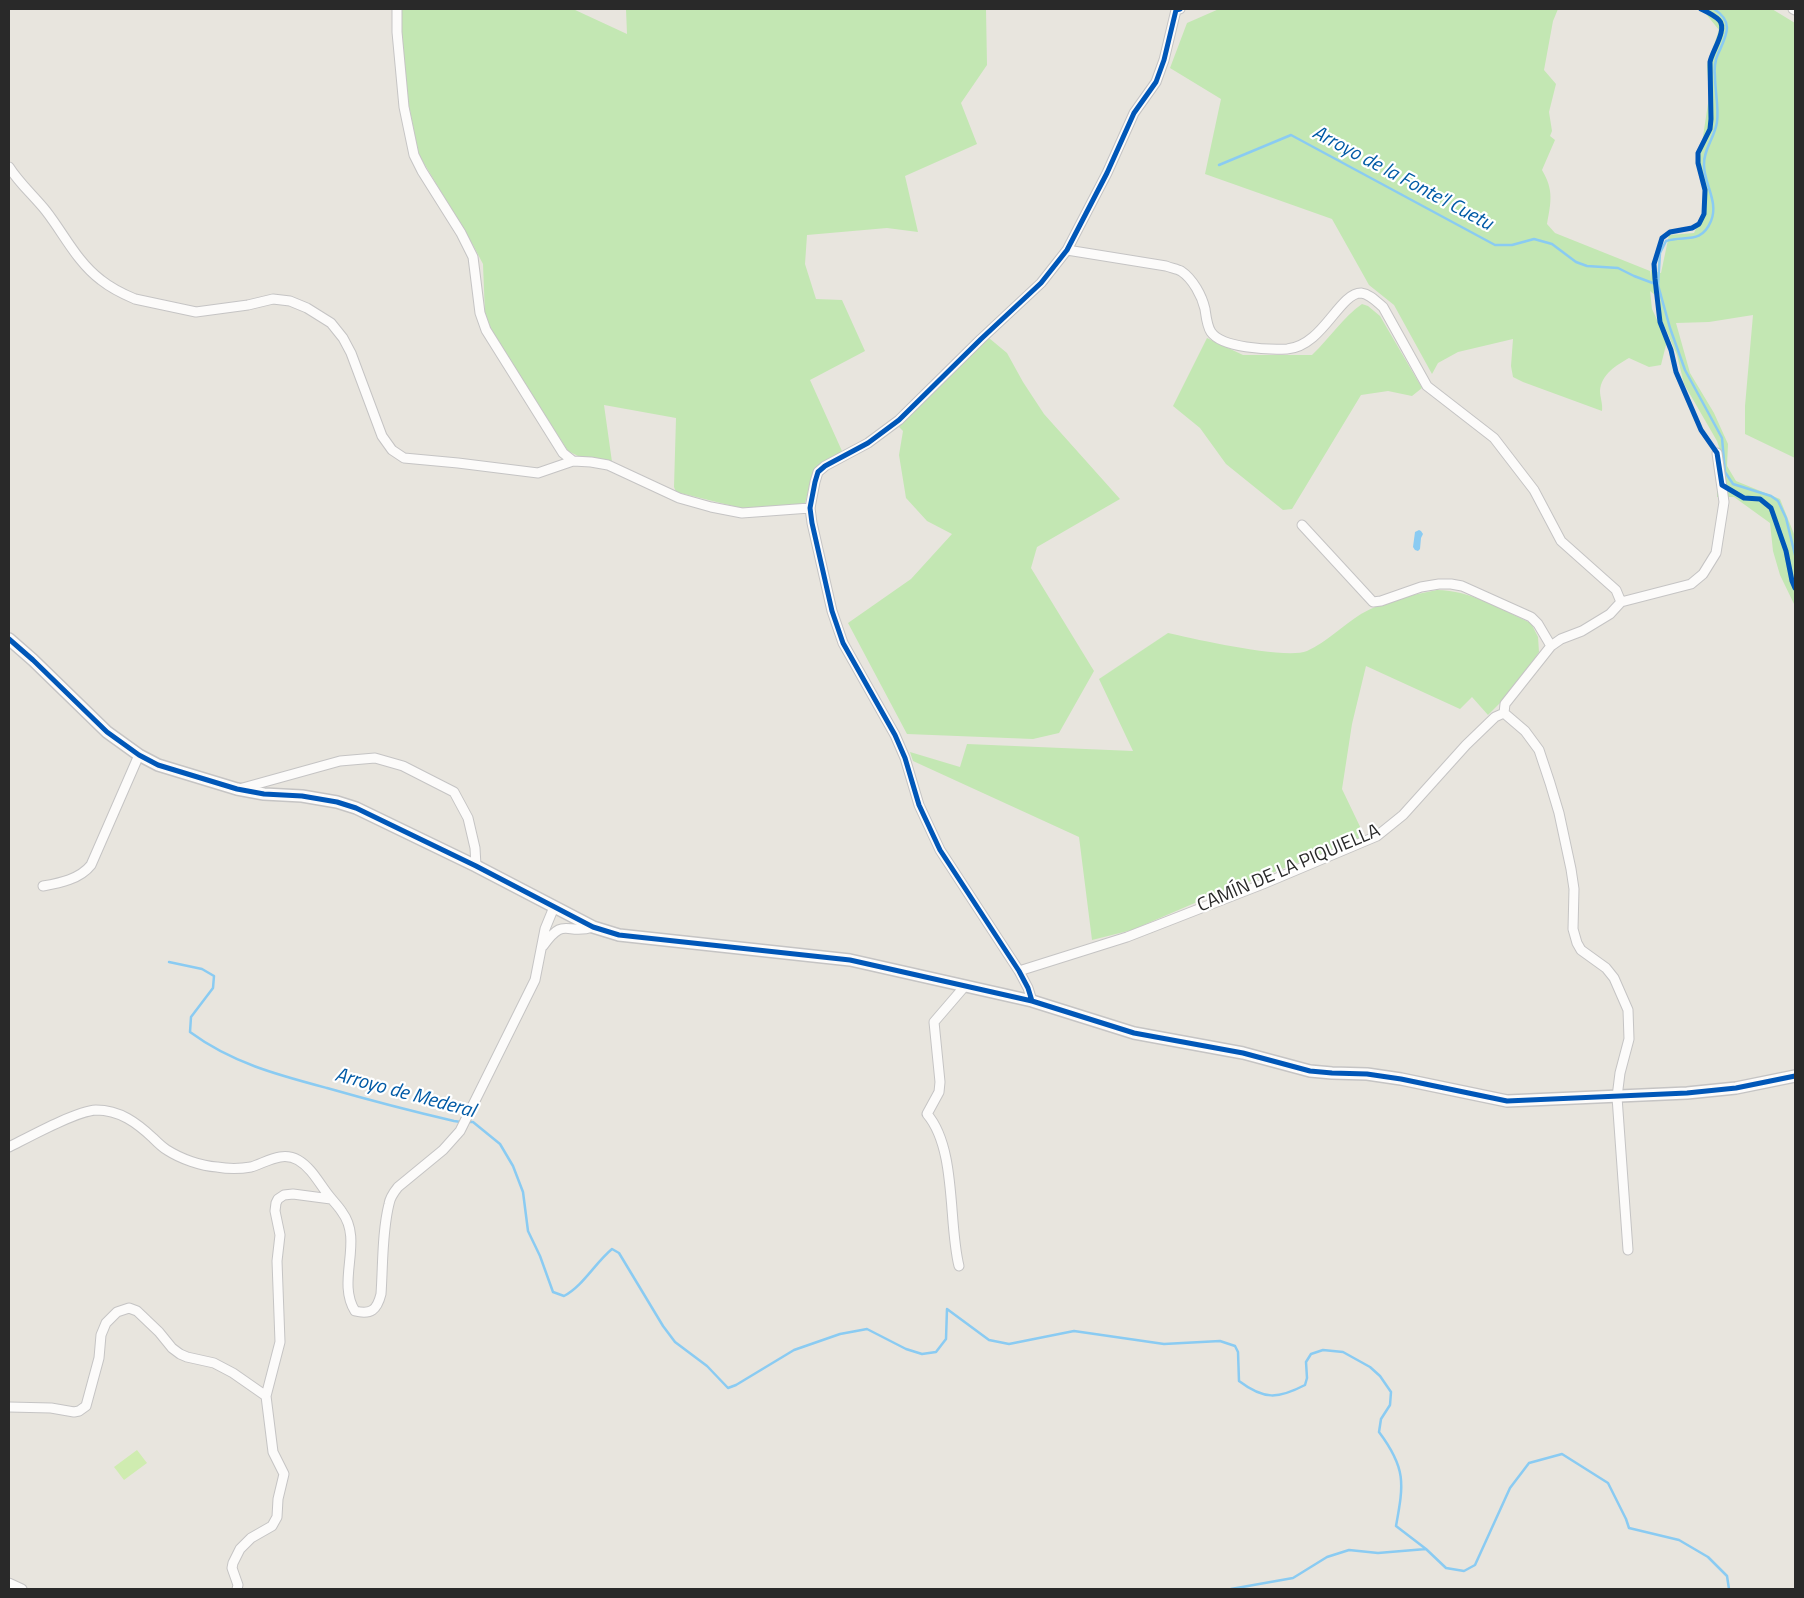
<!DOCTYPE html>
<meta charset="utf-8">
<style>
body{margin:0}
#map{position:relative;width:1804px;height:1598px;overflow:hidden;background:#e8e5de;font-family:"Titillium Web",sans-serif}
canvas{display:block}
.frame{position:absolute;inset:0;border:10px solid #292929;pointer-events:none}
</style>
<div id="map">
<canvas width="1804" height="1598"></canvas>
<div class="frame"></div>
</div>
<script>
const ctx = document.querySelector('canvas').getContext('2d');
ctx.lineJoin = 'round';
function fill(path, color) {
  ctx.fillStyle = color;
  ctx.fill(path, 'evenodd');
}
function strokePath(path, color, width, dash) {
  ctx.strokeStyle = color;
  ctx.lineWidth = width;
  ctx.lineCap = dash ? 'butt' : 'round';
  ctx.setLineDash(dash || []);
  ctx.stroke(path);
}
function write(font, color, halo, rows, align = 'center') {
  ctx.font = font + ' "Titillium Web",sans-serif';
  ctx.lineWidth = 4.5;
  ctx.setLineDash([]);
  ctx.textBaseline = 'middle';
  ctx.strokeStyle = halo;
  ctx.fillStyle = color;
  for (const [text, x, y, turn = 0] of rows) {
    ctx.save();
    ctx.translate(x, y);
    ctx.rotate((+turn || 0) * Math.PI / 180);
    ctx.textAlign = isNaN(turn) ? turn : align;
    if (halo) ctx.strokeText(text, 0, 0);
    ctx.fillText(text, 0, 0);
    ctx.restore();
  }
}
const green = new Path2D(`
 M402,9H573L627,34L626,9H986L987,65L961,103L977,144L905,176L918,232L887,228L807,235L805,264L816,299L842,300L865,351L810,380L842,451L814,470L805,503L788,506L741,508L676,492L674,487L676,418L604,405L612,462L578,456L568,451L490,330L485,314L483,264L473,245L419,155L408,101L401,35Z
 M1219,9H1558L1553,21L1544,70L1556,84L1549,112L1552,131L1550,136L1555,140L1542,170C1554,190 1551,202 1547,224L1555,233L1650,271V279L1651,270L1661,273L1669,235L1694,233L1706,207V187L1699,163L1709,97L1707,65L1719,30L1702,9H1772L1795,23V458L1745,434V406L1753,315L1709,322L1676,323L1690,373L1714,413L1728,444L1727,466L1736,481L1780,499L1794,534L1795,606L1780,575L1773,551L1770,523L1734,497H1717V482L1722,456L1717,441L1684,384L1677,355L1661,318L1660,299L1650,291L1652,309L1667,341L1661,365L1649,367L1629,358C1617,365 1601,374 1600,391C1600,397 1603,404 1602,411L1523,382L1513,377L1511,366L1513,339L1458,352L1438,363L1432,374L1394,305L1369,285L1332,219L1205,174L1221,99L1170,68L1187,23Z
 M1362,304L1368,306L1380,316L1422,388L1412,396L1388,391L1361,395L1292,509L1283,510L1226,464L1200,428L1173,406L1207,338L1243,355H1312C1329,339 1343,317 1362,304Z
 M989,338L1007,353L1023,382L1044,414L1120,499L1037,547L1031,568L1094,671L1059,733L1033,739L907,734L848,623L911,579L952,534L927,521L906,498L899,455L903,431L899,427Z
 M1437,590C1470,590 1502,610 1531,623L1538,637L1539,652L1516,687L1488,715L1472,697L1460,709L1366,666L1352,724L1342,789L1365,837L1204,899L1132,930L1092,940L1079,837L913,761L910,752L960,767L967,744L1133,751L1099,679L1168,633C1195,639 1285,660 1307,651C1327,642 1343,625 1361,614C1383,601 1412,595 1437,590Z`);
const pitch = new Path2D(`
 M137,1450L147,1463L124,1480L114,1467Z`);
const water = new Path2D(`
 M1419,530L1421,531L1423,534L1421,538L1420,549L1418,551L1415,550L1413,547L1415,532Z`);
const stream = new Path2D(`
 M1714,9C1735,22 1726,36 1718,54C1715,60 1714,70 1715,76C1715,92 1719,107 1717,122C1715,137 1703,150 1704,165C1704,184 1719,202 1711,221C1701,245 1685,235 1666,241L1660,253L1658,285L1670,328L1685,370L1722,438L1725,472L1733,484L1771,496L1778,501L1786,518L1795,555
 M1219,165L1291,135L1495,245H1512L1534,239L1552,244L1576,262L1587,266L1618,268L1634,276L1658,285
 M169,962L202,969L214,976L213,988L191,1017L190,1032C232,1063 278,1075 327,1088C369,1100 411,1111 454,1121L461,1122
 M467,1122H473L500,1144L513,1166L523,1192L528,1231L540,1256L553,1292L564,1296C583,1286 595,1263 612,1249L619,1253L663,1326L675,1342L707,1366L728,1388L736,1385L794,1350L840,1334L867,1329L906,1349L922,1354L936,1352L946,1339L947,1309L989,1340L1009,1344L1074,1331L1164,1344L1220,1341L1235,1346L1238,1352L1239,1381C1264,1400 1278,1399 1305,1385L1307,1378L1306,1362L1311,1354L1323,1350L1343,1352L1370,1367L1380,1376L1391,1392L1390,1405L1381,1419L1379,1432C1406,1468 1404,1483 1396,1526L1426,1549L1446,1568L1464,1571L1475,1565L1510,1488L1529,1463L1562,1454L1608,1483L1626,1519L1629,1528L1679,1540L1708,1557L1727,1576L1729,1589
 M1231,1589L1293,1578L1327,1557L1349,1550L1378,1553L1426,1549`);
const minor = new Path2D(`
 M397,9V32L404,107L414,155L422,171L461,233L473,257L480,313L486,330L563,453L573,461L591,462L608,465L679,498L711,507L742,513L810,508
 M1793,9L1795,10
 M9,167C19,183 34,196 46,211C64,234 77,262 101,280C111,288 123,294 135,299L196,312L248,305L273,299L290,301L307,308L331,323L343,338L351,353L382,436L392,450L404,458L458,463L538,473L573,461
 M1067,250L1166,266C1171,268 1177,269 1181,271C1193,279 1202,296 1205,309C1206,316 1207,326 1211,332C1222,348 1268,350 1287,349C1323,346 1339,293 1361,293C1370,294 1377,302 1383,307L1427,386L1494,438L1534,490L1561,541L1616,590L1621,602
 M1302,525L1373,602L1381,601L1421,587L1439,584H1451L1462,586L1531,617L1538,624L1551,646
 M1504,713L1525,731L1539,750L1550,783L1559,813L1571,869L1574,889L1573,929L1577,943L1581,950L1606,968L1614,978L1628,1010L1629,1039L1620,1073L1617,1097L1628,1250
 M239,789L340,761L375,758L403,766L454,792L468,818L475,848L476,866
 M43,886C60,883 80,879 91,865L139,755
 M543,946C565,915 566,936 593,927
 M1019,971L1127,937L1263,884L1377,836L1403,815L1466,745L1495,717L1504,713L1505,704L1551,646L1561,639L1582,631L1610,614L1621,602L1691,584L1703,574L1716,553L1724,502L1717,453
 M1032,1001L1028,988L1019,971L940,850L919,805L905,758L895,735L843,643L832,611L812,523L810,508L815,482L818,472L825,466L868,443L899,420L981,339L1041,283L1067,250L1107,173L1134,113L1156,82L1164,60L1176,10L1180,9
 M9,1147C29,1137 76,1111 96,1110C120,1110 137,1123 153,1138C157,1142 162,1147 167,1150C181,1159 201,1166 217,1167C228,1169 240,1169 251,1167C267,1162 282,1151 298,1160C312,1168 320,1185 330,1197C334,1202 339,1207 342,1212C364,1241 336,1281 355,1311C371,1315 377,1310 381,1294C383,1265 382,1232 389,1204C390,1197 394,1192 398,1187L443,1150L460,1131L535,980L545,929L554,907
 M959,1266C948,1223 957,1149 927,1114L939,1092L940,1082L934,1022L965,986
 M9,1407L51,1408L74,1412L79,1411L86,1406L99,1358L101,1335L106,1323L117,1312L129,1308L137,1311L159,1332L172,1348L180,1354L187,1357L214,1363L233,1373L266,1396
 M9,1583L22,1589
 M237,1589L238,1585L232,1568L233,1563L240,1549L251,1538L272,1526L277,1517L278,1499L284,1474L273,1452L266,1396L280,1342L277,1261L280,1235L275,1211L276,1203L278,1199L284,1195L293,1194L331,1199`);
const tertiary = new Path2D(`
 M9,639L33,660L107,732L139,755L158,765L237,789L264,794L302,796L337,802L356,808L476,866L593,927L619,935L850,960L1032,1001L1134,1033L1243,1053L1310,1071L1332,1073L1367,1074L1401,1079L1507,1101L1687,1093L1736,1088L1795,1076`);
const cycleway = new Path2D(`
 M1701,9C1707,12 1714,15 1719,20C1728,29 1712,51 1710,62L1711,119L1710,129L1698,153V163L1705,190L1704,214L1699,224L1692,228L1670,232L1662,238L1654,264L1655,279L1660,322L1671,350L1676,372L1701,430L1717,453L1722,485L1744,498L1760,499L1771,508L1786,551L1792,581L1795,588
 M9,639L33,660L107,732L139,755L158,765L237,789L264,794L302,796L337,802L356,808L476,866L593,927L619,935L850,960L1032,1001L1134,1033L1243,1053L1310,1071L1332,1073L1367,1074L1401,1079L1507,1101L1687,1093L1736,1088L1795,1076
 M1032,1001L1028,988L1019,971L940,850L919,805L905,758L895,735L843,643L832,611L812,523L810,508L815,482L818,472L825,466L868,443L899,420L981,339L1041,283L1067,250L1107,173L1134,113L1156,82L1164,60L1176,10L1180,9`);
const streetNames = [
 ["CAMÍN DE LA PIQUIELLA",1289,869,-23]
];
const waterNames = [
 ["Arroyo de la Fonte'l Cuetu",1402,179,28],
 ["Arroyo de Mederal",405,1094,15]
];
fill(green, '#c3e7b3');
fill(pitch, '#cfecb0');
fill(water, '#8acbf2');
strokePath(stream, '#8acbf2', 2.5);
strokePath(minor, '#c5c4c4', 11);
strokePath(tertiary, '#c5c4c4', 14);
strokePath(minor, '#fcfbfa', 9);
strokePath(tertiary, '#fcfbfa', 11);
strokePath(cycleway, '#0057b8', 5);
write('19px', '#292929', '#fff', streetNames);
write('italic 20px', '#015aa6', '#fff', waterNames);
</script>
